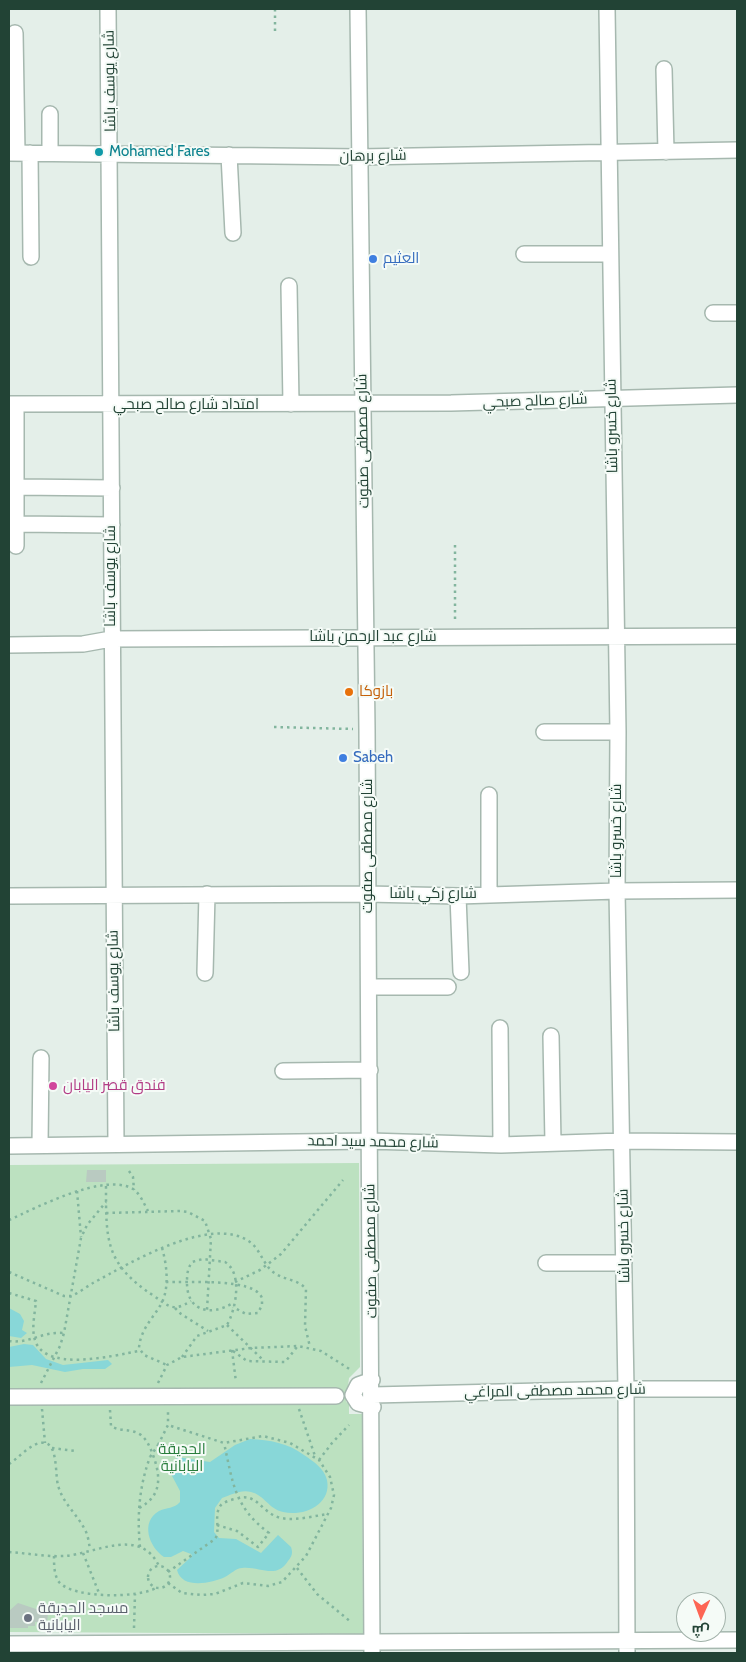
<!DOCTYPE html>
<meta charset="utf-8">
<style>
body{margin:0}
#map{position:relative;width:746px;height:1662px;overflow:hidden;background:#e4efe9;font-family:Cabin,Cairo,sans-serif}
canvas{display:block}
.frame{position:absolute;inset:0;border:10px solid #224335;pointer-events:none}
.north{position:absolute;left:676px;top:1592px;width:50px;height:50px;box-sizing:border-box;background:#f5fbf7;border:1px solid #a1b1a9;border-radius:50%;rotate:182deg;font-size:14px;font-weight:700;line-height:20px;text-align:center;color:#224335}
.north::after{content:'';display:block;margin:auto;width:18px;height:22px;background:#fd6554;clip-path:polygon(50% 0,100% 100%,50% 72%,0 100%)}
</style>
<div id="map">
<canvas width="746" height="1662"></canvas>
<div class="frame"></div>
<div class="north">ش</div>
</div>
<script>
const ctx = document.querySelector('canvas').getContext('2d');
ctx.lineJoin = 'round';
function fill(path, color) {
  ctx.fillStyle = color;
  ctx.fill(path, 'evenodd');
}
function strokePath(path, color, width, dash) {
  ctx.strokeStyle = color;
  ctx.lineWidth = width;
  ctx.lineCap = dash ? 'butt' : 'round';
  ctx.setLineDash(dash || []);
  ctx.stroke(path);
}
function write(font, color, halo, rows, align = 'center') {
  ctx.font = font + ' Cabin,Cairo,sans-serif';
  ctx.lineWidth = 4;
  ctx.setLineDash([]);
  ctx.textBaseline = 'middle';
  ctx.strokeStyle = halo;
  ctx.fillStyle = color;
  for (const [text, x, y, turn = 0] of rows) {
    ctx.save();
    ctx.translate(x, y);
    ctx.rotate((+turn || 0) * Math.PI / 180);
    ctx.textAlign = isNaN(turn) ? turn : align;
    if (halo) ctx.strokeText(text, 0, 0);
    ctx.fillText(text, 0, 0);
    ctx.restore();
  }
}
const green = new Path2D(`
 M359,1163L360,1367L349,1378L346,1402L349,1403V1414H362L363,1634L9,1632V1165Z`);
const water = new Path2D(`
 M9,1308L20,1314L24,1321L22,1330L27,1333L21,1338L9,1336Z
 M24,1344L33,1345L46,1359L63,1365L108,1360L112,1364L105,1369H83L65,1372L32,1365L9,1367V1347Z
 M250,1439C270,1440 288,1443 304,1455C314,1462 324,1468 327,1480C332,1505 303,1517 283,1512C269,1509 264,1495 251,1492C241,1489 231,1495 222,1498L215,1508L214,1532L219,1538L236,1539L261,1553L278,1535L291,1547C293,1553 292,1556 288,1561C276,1580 260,1566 242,1568C236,1568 231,1574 225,1577C212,1583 182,1590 177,1570L192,1556L191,1554L183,1551L171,1557H164C149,1547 140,1522 159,1511C167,1507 174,1509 180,1502V1491L171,1474L177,1457L210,1462L235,1445Z`);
const building = new Path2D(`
 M87,1170H106V1182H86Z
 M18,1603L48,1613L47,1623L35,1622V1626H28V1628H9V1611Z`);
const path = new Path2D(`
 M275,9V35
 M455,545V623
 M274,727L353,729
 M129,1171L133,1177L134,1190
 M106,1186C106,1240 105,1264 154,1296C170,1307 173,1312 191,1301
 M77,1191L81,1237
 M106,1213L181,1211L188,1212L205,1221L211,1239L207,1310
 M9,1220C36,1208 104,1172 133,1189C140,1193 144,1204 148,1211
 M162,1248C167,1265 170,1290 160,1306C152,1319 140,1331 139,1348L144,1355L167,1365
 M9,1272L64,1296H71C79,1293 86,1287 93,1283C130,1263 211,1214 250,1242C260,1249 263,1264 273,1272C283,1280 298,1279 306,1289L305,1326L310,1347
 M166,1282C186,1283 254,1277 262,1298V1305L258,1313L246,1314L233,1307
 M235,1282L260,1270L281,1254L343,1180
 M9,1293L36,1301C35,1312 32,1326 34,1336C40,1375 115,1355 139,1351
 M175,1308L181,1314L208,1331
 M227,1325L264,1361
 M9,1341C29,1344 43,1331 64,1333
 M232,1350L236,1382
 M233,1351L247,1361L285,1362L297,1347
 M182,1357L197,1336L227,1325C236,1309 243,1273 225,1262L203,1259L192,1262C188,1268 187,1273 187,1281C186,1311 210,1317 233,1303
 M41,1383L60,1346L64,1333L81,1238L87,1225L106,1202
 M158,1383L167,1365L182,1357L251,1348L298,1346L321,1351L351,1370
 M42,1409L45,1443
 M299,1409L315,1456
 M110,1410L111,1426C120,1432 131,1428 141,1435C147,1440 150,1447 153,1455C161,1477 162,1496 139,1508
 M158,1445L168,1425V1410
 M52,1448L75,1451
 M319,1460L332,1443L349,1425
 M9,1464C18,1459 33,1440 45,1443C58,1445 55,1475 58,1485C62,1502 76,1513 84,1528C88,1534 89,1543 90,1550
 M217,1525L237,1531L258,1547L269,1533C234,1507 233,1483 224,1443
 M140,1547C137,1516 139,1487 150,1457
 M9,1552C27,1553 45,1557 64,1556C95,1554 140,1526 159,1566
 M83,1553L99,1593
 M54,1556C54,1565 54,1575 59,1582C73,1599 139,1598 156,1588
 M148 1577a11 11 0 1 1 22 0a11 11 0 1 1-22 0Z
 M297,1568L317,1594L351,1622
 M168,1572L215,1539C221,1530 213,1515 221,1505C224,1502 230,1500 235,1499C258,1491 260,1513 281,1518C296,1521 313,1516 328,1514
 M168,1583L182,1593L201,1595L215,1594L243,1583L268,1586L282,1582L306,1556L331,1508L334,1495L330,1477L319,1460L290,1443L263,1436L224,1443L168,1425
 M134,1628L135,1594`);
const minor = new Path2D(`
 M108,9L116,1144
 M358,9L367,729L372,1653
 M607,9L618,732L617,891L626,1389L627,1653
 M15,33L17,153
 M664,69L666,152
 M50,114V153
 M9,153L360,157L737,150
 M30,153L31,257
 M229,155L233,233
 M524,254H610
 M289,286L291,404
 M713,313H737
 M9,404L451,403L737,395
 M17,487L112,488
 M16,524L112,525
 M16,546V404
 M9,645L83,644L111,639L737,636
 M544,732H618
 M489,795V895
 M9,896L367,894L458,896L617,891L737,890
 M458,896L461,972
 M205,973L207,894
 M369,987H448
 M500,1028L501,1145
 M551,1036L553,1143
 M283,1071L370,1070
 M40,1145L41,1058
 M9,1146L370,1141L501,1145L622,1141L737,1142
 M546,1263H624
 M372,1380L358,1385L353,1395L358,1403L373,1407
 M373,1395L626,1389H737
 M9,1397L336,1396
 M9,1644L737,1640`);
const pathBridge = new Path2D(`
 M150,1457L158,1445`);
const markers = [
 [99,152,5,"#0f9aa8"],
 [373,259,5,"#3f7fe0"],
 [349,692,5,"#e8710a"],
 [343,758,5,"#3f7fe0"],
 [53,1086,5,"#d1479c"],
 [28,1618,5,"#6b7280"]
];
const streetNames = [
 ["شارع يوسف باشا",110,81,-91],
 ["شارع برهان",373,156,-1],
 ["شارع صالح صبحي",535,401,-2],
 ["امتداد شارع صالح صبحي",186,405],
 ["شارع خسرو باشا",612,426,-91],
 ["شارع مصطفى صفوت",363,441,-91],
 ["شارع يوسف باشا",111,576,-90],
 ["شارع عبد الرحمن باشا",373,637],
 ["شارع خسرو باشا",617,831,-90],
 ["شارع مصطفى صفوت",368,846,-90],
 ["شارع زكي باشا",433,894],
 ["شارع يوسف باشا",114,981,-91],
 ["شارع محمد سيد احمد",373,1142,1],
 ["شارع خسرو باشا",624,1236,-91],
 ["شارع مصطفى صفوت",371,1251,-91],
 ["شارع محمد مصطفى المراغي",555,1391,-1]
];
const cultureNames = [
 ["Mohamed Fares",109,152]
];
const shopNames = [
 ["العثيم",383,259],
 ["Sabeh",353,758]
];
const foodNames = [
 ["بازوكا",359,692]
];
const hotelNames = [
 ["فندق قصر اليابان",63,1086]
];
const parkNames = [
 ["الحديقة",182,1450],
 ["اليابانية",182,1467]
];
const worshipNames = [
 ["مسجد الحديقة",38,1609],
 ["اليابانية",38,1626]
];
fill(green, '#bce1c0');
fill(water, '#88d7d8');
fill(building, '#b9cac1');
strokePath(minor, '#a6b8af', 18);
strokePath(path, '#82b59e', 2.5, [2.5, 4]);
strokePath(minor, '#fff', 15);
strokePath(pathBridge, '#82b59e', 2.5, [2.5, 4]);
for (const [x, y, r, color] of markers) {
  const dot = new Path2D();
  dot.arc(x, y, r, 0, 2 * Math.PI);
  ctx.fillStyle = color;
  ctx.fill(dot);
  strokePath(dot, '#f5fbf7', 2);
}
write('15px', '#224335', '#f5fbf7', streetNames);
write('15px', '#0d838f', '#f5fbf7', cultureNames, 'left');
write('15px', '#366cbe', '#f5fbf7', shopNames, 'left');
write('15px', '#c56008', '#f5fbf7', foodNames, 'left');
write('15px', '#b23c85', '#f5fbf7', hotelNames, 'left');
write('15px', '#287d3c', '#f5fbf7', parkNames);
write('15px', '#5b616d', '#f5fbf7', worshipNames, 'left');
</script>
